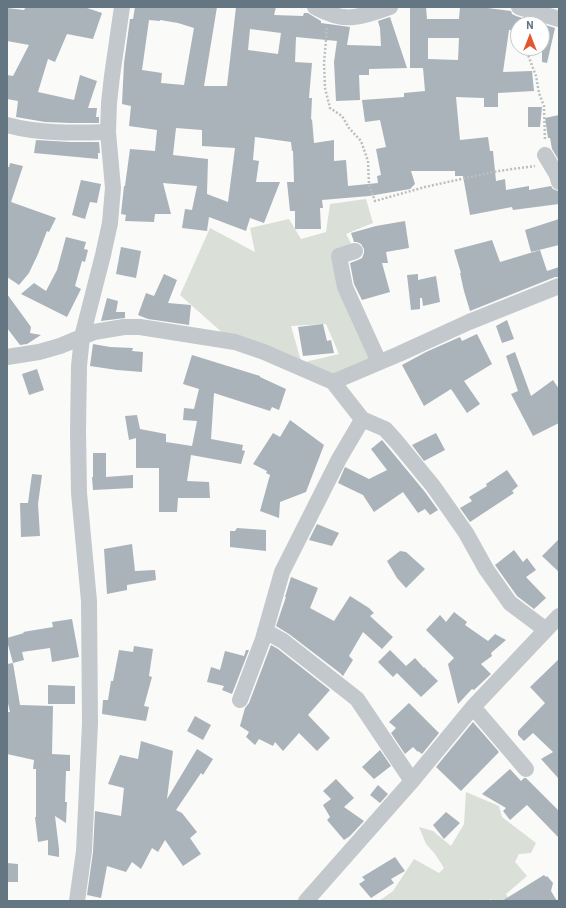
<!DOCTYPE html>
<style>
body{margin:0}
#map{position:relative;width:566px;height:908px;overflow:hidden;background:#fafaf8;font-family:Barlow,sans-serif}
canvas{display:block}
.frame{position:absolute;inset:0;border:8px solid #657683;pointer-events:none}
.north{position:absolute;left:510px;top:16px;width:40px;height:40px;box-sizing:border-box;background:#fff;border:1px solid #c1c8cd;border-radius:50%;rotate:0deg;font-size:11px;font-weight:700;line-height:16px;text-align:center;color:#657683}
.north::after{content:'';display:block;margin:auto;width:14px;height:18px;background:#e4572e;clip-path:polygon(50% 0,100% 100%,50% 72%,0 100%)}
</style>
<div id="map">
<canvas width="566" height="908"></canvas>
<div class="frame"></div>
<div class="north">N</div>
</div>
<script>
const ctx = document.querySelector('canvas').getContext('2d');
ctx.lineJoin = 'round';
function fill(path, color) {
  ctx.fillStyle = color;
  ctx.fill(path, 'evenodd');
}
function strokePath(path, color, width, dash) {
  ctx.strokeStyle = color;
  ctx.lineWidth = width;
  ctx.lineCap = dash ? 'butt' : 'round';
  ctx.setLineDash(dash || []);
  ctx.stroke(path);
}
const green = new Path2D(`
 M366,199L373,223L346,234L353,247L335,255L373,361L331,377L305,362L339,354L326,324L291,326L301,361L226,336L180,295L210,228L255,252L250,228L289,219L301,239L326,232L330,204Z
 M466,792L499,806L502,817L536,843L531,853L519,854L515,862L527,876L506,894L510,901H492L491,899L488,901H379L393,891L414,859L439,873L444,868L435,854L426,844L419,827L433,831L451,846L464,824Z`);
const building = new Path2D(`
 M26,7H84L102,13L93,39L67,34L55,62L48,59L38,92L74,100L80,75L97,81L88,108H97L96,117H99V123H70L45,122L16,117L18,101L7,99V75L13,76L29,45L7,41V8L24,10Z
 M135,7H217L204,86H227L236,7H276L274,15L303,16L304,13H308L311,15L321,21V23L350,27L347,45L381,46L380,28L378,21L390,17L407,68L369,69V75H359L360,100L336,101L334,62L337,41L296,37L295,62L312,63L309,98H312L311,120L312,119L314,143L334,140V161L346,160L348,186L378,183L377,176L381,175L376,149L386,147L380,120L365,122L362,100L404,97V93L425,91L423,68H410V7H426L427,19H459L460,7H480L511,11L512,14L516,16L555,28L547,63L542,62V24H518V31L509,30L503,72L532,71L534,91L498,93V107H484V98L456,97L460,140L488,137L490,151H493L496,181L505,179L506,190L529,186V190L551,186L553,189L558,191L559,204L513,210L512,207L470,215L463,176H455V171H411L415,184L410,189L369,196L322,200L323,208H320L321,229H295V211H290L287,182H294L293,151H292L291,142L255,137L253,160L259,161L256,182H280L264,223L250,218L246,231L209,217L207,231L182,228L185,209L192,210L197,186L163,183L171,214H155L154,222L125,221L126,215L121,214L124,186H125L130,149L155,151L157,130L129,126L131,106L122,104L124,63L130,19H133ZM149,20L160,21V20L178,23L194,28L184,85L161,83L162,73L142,70ZM250,29L281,33L278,54L248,50ZM428,38H459L458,60L428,59ZM176,128L202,130V146L235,148L228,202L207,194L208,159L173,155Z
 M528,107H542L540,127H528Z
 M559,115V159H558L552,149L550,138H548L545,118Z
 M36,140L70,142H99L100,153H98V159L34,153Z
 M10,163L23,166L11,202L56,218L49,232L47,231L38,254L29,273L19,285L7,277V167H9Z
 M81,180L101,184L97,203L90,202L85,219L72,215Z
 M559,219V245L531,252L525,230Z
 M405,221L409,248L386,252L388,263H382L390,292L362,300L354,284L350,263L358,260L362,258L364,253V249L361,244L357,242H354L351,233L376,226Z
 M66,237L86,242L84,249L88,250L85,262L82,261L75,286L81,289L67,317L21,294L34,283L46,291L57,270Z
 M492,240L500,262L540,250L547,271L559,267V277H555L470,311L464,291L460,273H461L454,250Z
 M121,247L141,251L136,278L116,274Z
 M164,274L177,280L168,303L191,305L189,325L148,319L138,315L146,293L154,296Z
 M418,274V280L436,276L440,302L423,306L422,298H420V309L411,310L407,275Z
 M7,294L31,327L30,333L41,335L27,344L20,345L7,328Z
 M107,298L118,301L116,312H125V318L101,321Z
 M507,320L514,339L502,343L496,326Z
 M323,324L327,341L331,340L334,353L303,356L298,327Z
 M477,334L492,364L464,381L480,404L467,413L451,389L424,406L402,365L426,352L460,337L462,341Z
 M93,344L110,347L133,348L132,351L143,352L142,372L117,370L90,366Z
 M515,352L531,396L553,380L559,389V423L533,436L511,394L518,391L506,356Z
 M192,355L260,376V377L286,389L279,410L272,407L270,411L214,393L211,439L243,445L242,450L245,451L241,464L191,455L187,481L209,482L210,498H178L177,512H159V468H136V438L129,440L125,416L137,415L140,429L166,434V442L192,446L197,421L183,420L184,408L194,409L199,389L183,384Z
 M37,369L44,390L29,395L22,374Z
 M290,420L324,445L306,492L280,502L279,518L260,511L270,475L266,473L267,471L253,464L273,433L280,437Z
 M436,433L445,450L424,461L412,445Z
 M382,440L425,492L438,510L430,515L425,509L418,513L403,492L374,512L363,495L338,483L345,467L369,479L387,470L371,449Z
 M93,453H106V477L133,475V488L93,490L92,477H93Z
 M507,470L518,486L512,491L514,493L470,522L460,508L472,501L469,497L487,486L486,484Z
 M32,474L42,475L38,504L40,536L21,537L20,503H28Z
 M317,524L339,533L332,546L309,540Z
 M237,528L266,530V551L230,547V531H235Z
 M559,539V572L542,556Z
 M132,544L135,571L155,570L156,580L127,585V590L107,594L104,549Z
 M514,550L523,562L527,558L536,570L526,577L546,598L534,609L517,596L495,565Z
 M400,551L406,552L425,569L406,588L397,578L387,561Z
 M291,577L318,588L310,608L334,621L350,596L369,608L374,613L370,616L393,637L382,649L363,632L349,656L353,660L343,676L340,673L289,634L276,626L286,597H285Z
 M454,612L467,622L465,625L488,641L495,634L506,640L491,653L492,656L481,664L491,674L474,690L472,689L458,704L448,664L454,658L426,630L440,615L446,622Z
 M72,619L79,657L52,662L50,648L22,652L24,660L13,663L7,641V638L24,633L23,632L53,627L52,622Z
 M271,645L278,649L330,690L308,715L330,738L317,751L299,733L283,751L275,742L273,746L259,739L255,745L246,737L249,732L240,726L245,708L249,703Z
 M134,646L153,649L149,676L152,677L144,706L149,707L146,721L102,714L103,700H108L111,681H113L119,650L133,652Z
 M246,650H249L232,694L222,690L224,686L207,682L211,667L220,670L225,651L244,656Z
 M390,650L406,666L415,658L424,668V667L438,681L421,697L397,673L393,677L378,662Z
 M559,659V779L541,759L553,752L533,733L524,741L518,735V731L545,703L530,687Z
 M13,663L20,705L53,706L52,754L70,755V771H66L65,802H67L66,823L55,816L59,849V857L48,855V840L38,842L35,817H36V769H33L34,760L7,754V712H10L7,699V664Z
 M48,685L75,686V704H48Z
 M409,703L439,733L422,754L418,751V752L413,747L405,754L391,733L396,728L389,722Z
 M195,716L211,725L203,740L187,731Z
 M473,722L499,752L461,791L436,767Z
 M141,741L173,751L167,799L197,749L213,759L203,775L201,773L176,810L182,813L197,832L190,838L201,854L183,866L165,840L158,852L152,848L141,869L132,862L126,872L107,866L101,898L87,895L93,852L95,811L121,816L124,788L108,784L120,755L138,759Z
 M380,750L391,766L374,779L362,767Z
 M510,769L521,781L524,778H526L559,811V838L527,805L510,820L503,811L506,808L482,794Z
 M336,779L354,798L344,807L364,821L350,836L344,840L327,820L330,817L323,805L331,799L323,791Z
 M378,785L388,794L380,803L370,795Z
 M446,812L460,823L444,839L433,825Z
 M395,857L405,871L391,879L394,883L371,898L359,884L365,880L362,877Z
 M7,863L18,864V882H7Z
 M544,875L546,877L547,876L553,883L551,891L557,901H502Z`);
const path = new Path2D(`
 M327,28L324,63L325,88L330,108L342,116L349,128L361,141L368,161L369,185L375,201L425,187L498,171L535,166
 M528,48L527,52L536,76L539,93L544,106L545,141`);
const minor = new Path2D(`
 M315,7C326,13 340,19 354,17C366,16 379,11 390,7
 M519,7L559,19
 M7,125C40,134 74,133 108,132
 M545,155L557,175L559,182
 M355,251L339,256L345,287L379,362
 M7,357L39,352L60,346L94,332L124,327H140L235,342L264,352L333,382L362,419L385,429L396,441L433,486L466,533L486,569L510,603L546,630
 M333,382L399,354L469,322L559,286
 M265,631L283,641L357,699L412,781
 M240,700L263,639L282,572L339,459L359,425L362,419
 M473,707L526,769
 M77,901L84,851L90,723L89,601L79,493L78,432L79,366L82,337L103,255L110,223L113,188L108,132L109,103L112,76L122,7
 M306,901L412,781L473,707L559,616`);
fill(green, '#dadfd7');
fill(building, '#aab3b9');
strokePath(path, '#bbbfc2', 2.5, [2, 2]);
strokePath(minor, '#c3c8cc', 16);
</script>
